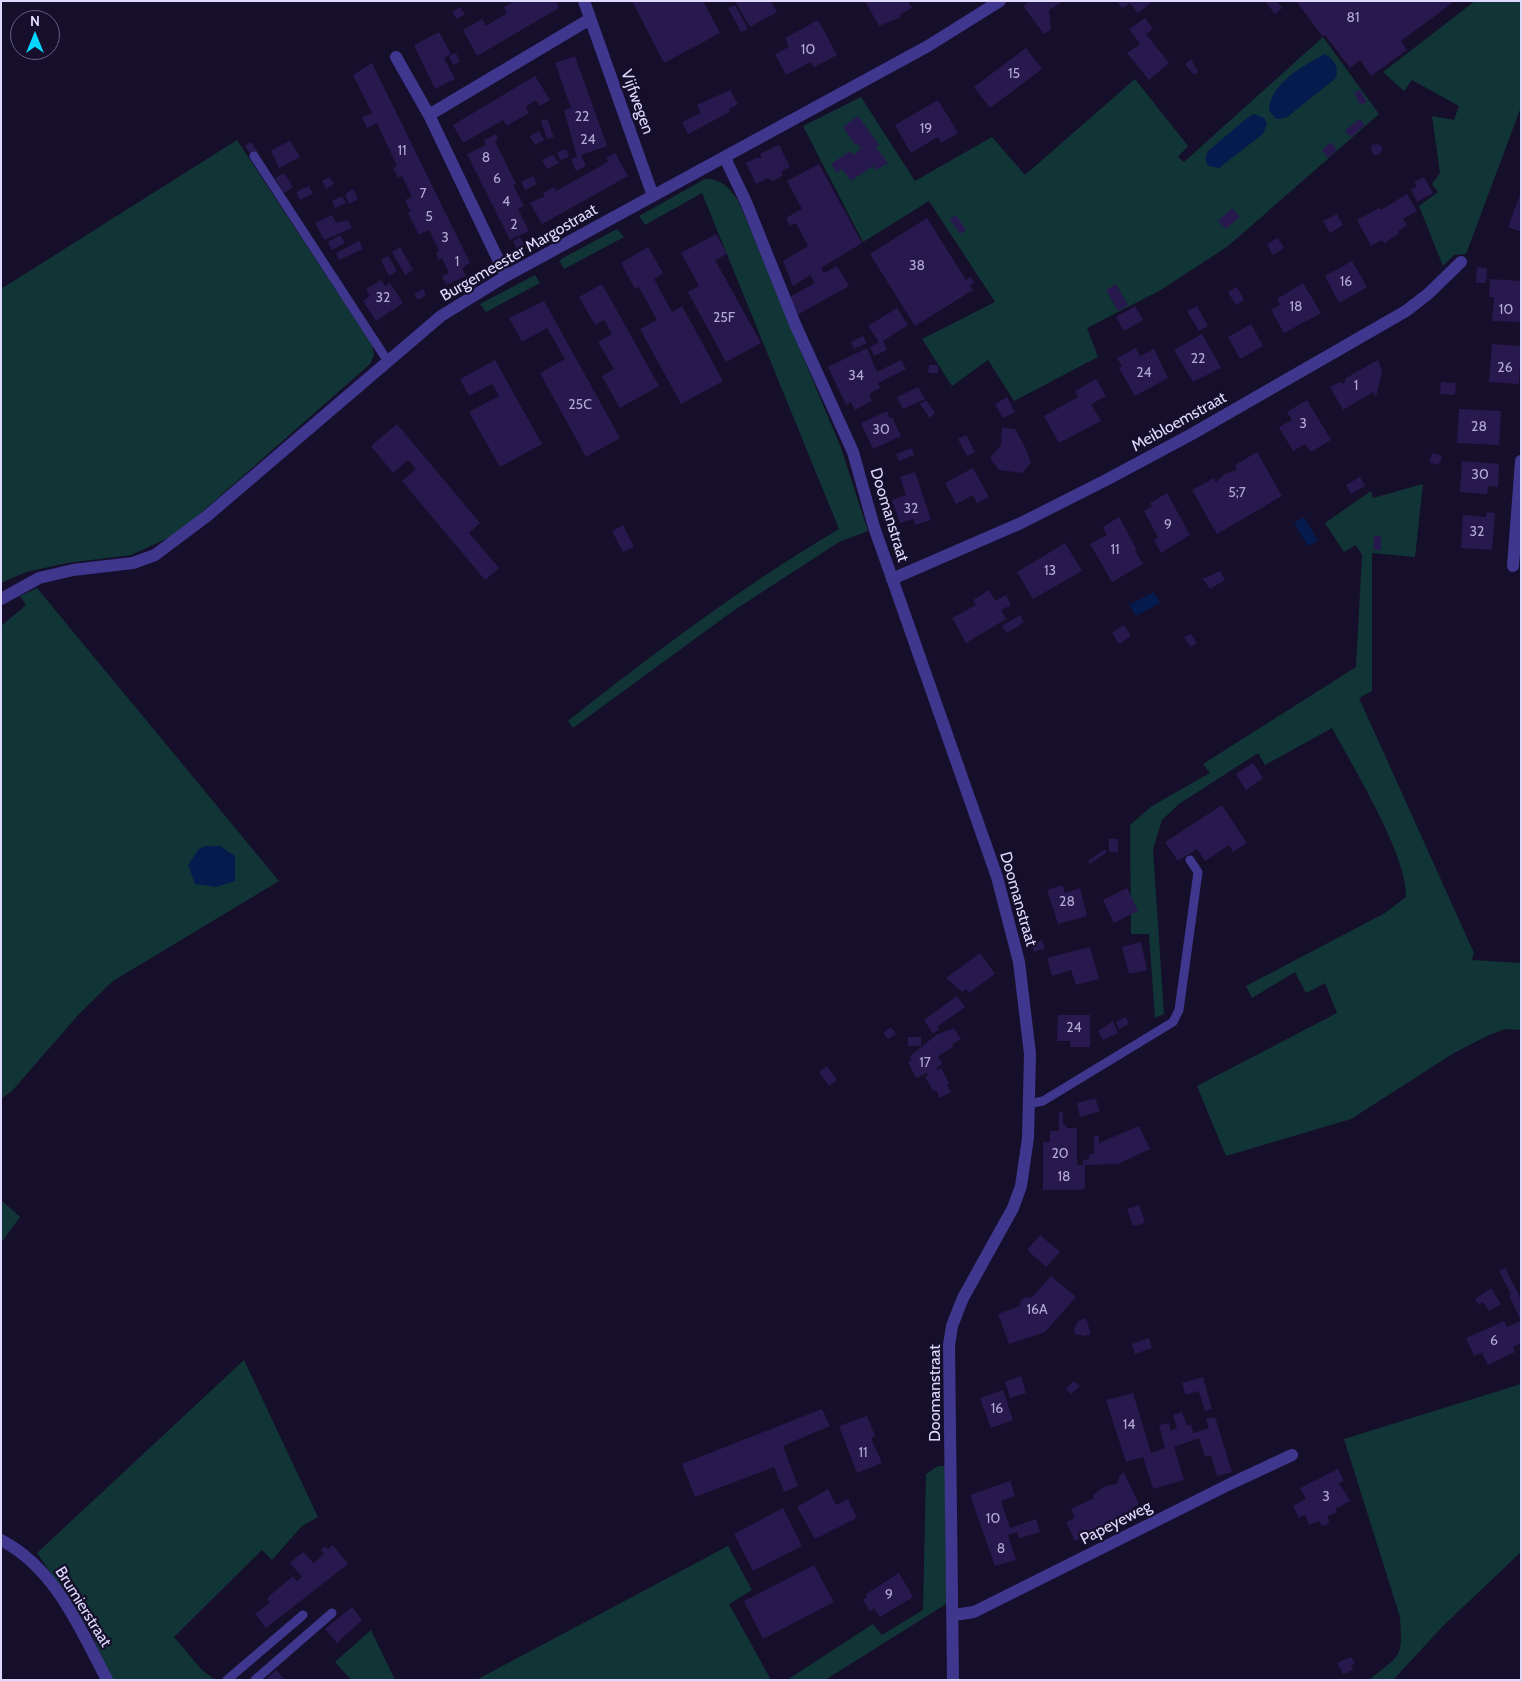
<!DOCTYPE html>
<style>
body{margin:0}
#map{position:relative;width:1522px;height:1681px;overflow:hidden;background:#150f2b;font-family:Cabin,sans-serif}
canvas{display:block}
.frame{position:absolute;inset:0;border:2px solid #e0d9ff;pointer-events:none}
.north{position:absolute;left:10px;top:10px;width:50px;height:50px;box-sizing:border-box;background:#150f2b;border:1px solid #666080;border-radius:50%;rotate:0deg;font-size:14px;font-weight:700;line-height:20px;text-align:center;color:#e0d9ff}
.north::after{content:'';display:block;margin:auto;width:18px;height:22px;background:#05d5ff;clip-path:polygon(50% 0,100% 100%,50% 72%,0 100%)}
</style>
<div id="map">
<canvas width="1522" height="1681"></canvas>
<div class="frame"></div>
<div class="north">N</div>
</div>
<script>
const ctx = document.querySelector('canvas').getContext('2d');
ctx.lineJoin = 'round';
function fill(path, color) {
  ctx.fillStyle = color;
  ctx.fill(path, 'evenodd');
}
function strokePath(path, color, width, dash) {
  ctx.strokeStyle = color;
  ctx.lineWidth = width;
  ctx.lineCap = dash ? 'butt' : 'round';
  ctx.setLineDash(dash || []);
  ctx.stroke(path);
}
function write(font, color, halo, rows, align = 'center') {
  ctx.font = font + ' Cabin,sans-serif';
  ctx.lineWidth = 4.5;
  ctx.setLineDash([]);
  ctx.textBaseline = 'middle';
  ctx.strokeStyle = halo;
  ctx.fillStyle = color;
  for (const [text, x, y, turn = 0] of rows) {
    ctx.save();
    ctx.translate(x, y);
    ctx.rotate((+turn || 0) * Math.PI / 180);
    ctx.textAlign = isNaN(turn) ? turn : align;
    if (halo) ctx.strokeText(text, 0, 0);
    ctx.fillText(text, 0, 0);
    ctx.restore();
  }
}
const green = new Path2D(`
 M1475,1H1521V107L1466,254L1454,255L1443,266L1419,206L1438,192L1432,184L1440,173L1432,116L1454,120L1459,106L1412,80L1404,91L1383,72Z
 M1323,37L1379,114L1227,247L1159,291L1087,328L1098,357L1014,401L988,360L952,386L922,339L995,302L929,201L863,242L803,126L861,97L915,181L992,137L1025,175L1135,79L1188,146L1178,157L1184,162Z
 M237,140L372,345L374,355L370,364L177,534L131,555L67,563L26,572L1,583V289Z
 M705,179C724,180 727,186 738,200L841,448L868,531L839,542L733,611L573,728L568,721C655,652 743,586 839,529L702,193L645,225L639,216Z
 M617,229L624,237L564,269L560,262L561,259Z
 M535,275L540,283L486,312L480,304Z
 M1423,484L1415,557L1372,553V691L1359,698L1474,953L1472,960L1521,963V1030L1506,1029L1489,1035L1454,1053L1351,1119L1226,1156L1197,1086L1337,1013L1325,983L1306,993L1295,972L1252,998L1246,986L1385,913L1406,897C1408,856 1353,767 1332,728L1265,765L1258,753L1179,804L1162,820L1153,849L1164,1014L1155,1018L1149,934H1131L1130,825L1152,806L1210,773L1203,764L1356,667L1362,555L1356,545L1344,552L1325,523L1371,491L1373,498Z
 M37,588L279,881L113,981L79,1014L12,1091L1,1099V626L26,605L20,596Z
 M1,1200L20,1217L1,1243Z
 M244,1360L318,1517L302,1526L272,1560L262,1550L174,1637L201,1669L215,1680H112L90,1631L37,1553Z
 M1521,1384V1552L1443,1626L1393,1680H1369C1401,1654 1403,1659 1400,1617L1344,1439Z
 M938,1466H945L946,1604L825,1680H787L873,1624L882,1635L923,1610L926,1474Z
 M728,1546L752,1590L729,1604L771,1680H476Z
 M371,1630L395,1680H351L335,1662Z`);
const water = new Path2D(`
 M1325,54C1334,60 1339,66 1336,78L1286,118L1276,119L1269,111C1269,84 1304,65 1325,54Z
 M1254,114L1264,118L1267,124L1263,134L1219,168L1208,166L1205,158L1208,151L1247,118Z
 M1304,517L1318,541L1308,546L1294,523Z
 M1154,592L1160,603L1136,616L1129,605Z
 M205,846H220L235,856V881L216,887L195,884L188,865L199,849Z`);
const building = new Path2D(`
 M514,1H556L559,8L477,56L463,30L482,19L486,26L507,13L504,7Z
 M632,1H703L720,33L664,63Z
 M735,1H771L777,12L750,27Z
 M865,1H908L912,8L900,14L901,17L879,26Z
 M1029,1H1064L1049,10L1051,30L1044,34L1023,6Z
 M1117,1H1149L1151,3L1138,13L1130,3L1122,8Z
 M1265,1H1277L1282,8L1275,14Z
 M1296,1H1455L1401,41L1407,50L1371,76L1360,60L1350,68L1325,35L1323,37Z
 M735,5L748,29L741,32L728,8Z
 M460,7L465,14L457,19L452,12Z
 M1145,18L1153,29L1146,34L1169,63L1149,80L1127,53L1140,44L1129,29Z
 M818,20L837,55L814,67L811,62L786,75L775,54L789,47L785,38Z
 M439,32L451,54L444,58L455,79L435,89L414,45Z
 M1026,48L1042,69L990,108L974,87Z
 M456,53L460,62L453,65L449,56Z
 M575,56L607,146L581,155L586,166L576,171L571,159L577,157L564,110L571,108L555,63Z
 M1191,59L1198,72L1194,75L1185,64Z
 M372,63L470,263L462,268L466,276L446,285L442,276L449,273L442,258L439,260L436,253L439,251L429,230L419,235L408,213L411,212L405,200L412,197L402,176L398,178L393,168L397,166L377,123L367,128L362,117L372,113L353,75Z
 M535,76L550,100L540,106L536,100L526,107L529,113L508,125L507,126L503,120L463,143L453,125Z
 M730,90L738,104L729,109L730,112L688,134L682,122L701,113L697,105Z
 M1360,90L1367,102L1360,105L1354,93Z
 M938,100L958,133L941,143L938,137L911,153L895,125Z
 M858,116L879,145L876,147L888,163L876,170L873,166L851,181L842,169L837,173L831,164L850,151L853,155L861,149L858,144L855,145L843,127Z
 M547,119L554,137L547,139L541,121Z
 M1359,119L1365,125L1351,137L1345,131Z
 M539,131L544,140L535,145L530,136Z
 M496,134L498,139L495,141L516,184L513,185L524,206L518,209L529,231L510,240L467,154L486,145L484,140Z
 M290,141L300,157L279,168L271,150Z
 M251,142L258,152L252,157L245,146Z
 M1331,142L1337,150L1328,158L1322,150Z
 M1378,144L1383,148L1380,154L1374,155L1371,150L1372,145Z
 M779,145L790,167L782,171V176L773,181L768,178L756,184L746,163L758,157L759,158L762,157L760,154Z
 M566,149L569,157L560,160L557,152Z
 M615,153L628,176L542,224L530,203L545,196L543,193L554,187L556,191L608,162L606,158Z
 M553,155L559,163L547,169L542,160Z
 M819,164L862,243L821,268L824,273L837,266L849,286L797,315L788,298L815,283L810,275L793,286L783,261L808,246L796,223L790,226L786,218L802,209L787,181Z
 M284,173L293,187L284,193L275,178Z
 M533,176L537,184L525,190L521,182Z
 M330,177L334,184L326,189L322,181Z
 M1424,177L1433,193L1417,202L1411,189L1417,186L1414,182Z
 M309,186L313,194L300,200L296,192Z
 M353,189L358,199L349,204L345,194Z
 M1521,192V232L1508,227Z
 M1407,194L1417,211L1403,219L1407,225L1398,231L1399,234L1384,243L1382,240L1371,246L1357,220L1379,208L1381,210Z
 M342,196L346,203L335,208L332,201Z
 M1232,208L1240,217L1226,229L1218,221Z
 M1337,214L1343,225L1330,233L1323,221Z
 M332,215L336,223L348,220L352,228L324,240L315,223Z
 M956,215L966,230L960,234L950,219Z
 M927,218L966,280L971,277L974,283L970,286L973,290L915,326L870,254Z
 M716,234L727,254L715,260L761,343L726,362L688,292L699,286L681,253Z
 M340,235L345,243L332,250L328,242Z
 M520,237L524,245L517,249L513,241Z
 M1278,238L1284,248L1273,255L1267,244Z
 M359,241L363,249L339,260L336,253Z
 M400,247L413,270L405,275L392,252Z
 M648,247L663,273L654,279L672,312L682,306L723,381L681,404L640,329L657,320L639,287L635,289L621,263Z
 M388,256L397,271L389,276L381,260Z
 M1352,261L1367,287L1339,303L1325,276Z
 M1477,267L1487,268L1486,283H1476Z
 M1490,279L1521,281V322L1492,321L1494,297H1489Z
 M381,280L385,286L390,283L403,303L376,321L363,301L370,296L366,289Z
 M1303,283L1321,313L1284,333L1271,310L1280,305L1277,299Z
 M602,284L659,386L620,408L602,376L614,369L598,342L612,334L604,320L595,325L579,297Z
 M1116,284L1128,305L1118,311L1106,290Z
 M1237,287L1244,300L1236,305L1228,292Z
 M423,289L426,295L418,300L414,294Z
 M544,301L620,438L586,457L540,373L565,359L547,328L522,342L509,318Z
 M1135,306L1143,320L1124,331L1116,317Z
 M1197,306L1208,326L1199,331L1187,311Z
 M897,308L908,325L883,341L887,350L874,356L870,347L879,342L868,326Z
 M1251,324L1263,346L1240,359L1228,337Z
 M1202,334L1221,368L1193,382L1174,350Z
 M863,336L867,343L854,349L851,342Z
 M1492,344L1521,346L1519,384L1489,382Z
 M867,348L877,372L901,360L906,369L878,383L880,388L869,394L872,401L855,410L851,402L846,405L828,367Z
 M1136,348L1140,356L1154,349L1168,378L1135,396L1119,368L1122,366L1117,358Z
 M495,360L542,444L500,467L469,412L499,396L492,384L469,396L460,379Z
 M1378,360L1382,373L1376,397L1373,392L1343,410L1330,387L1339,382L1344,384L1346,378Z
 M929,365H938V373H928Z
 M1096,379L1106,396L1091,404L1101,421L1059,443L1044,416L1078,397L1075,391Z
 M1441,382L1456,383L1455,395L1440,394Z
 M918,387L925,399L903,409L897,397Z
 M1007,397L1015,412L1003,418L995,404Z
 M926,400L935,413L930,418L920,404Z
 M1307,400L1331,440L1311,452L1305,444L1293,451L1279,427L1292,420L1287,412Z
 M1459,409L1501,411L1499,445L1457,443Z
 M887,411L890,418L892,417L901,436L873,449L861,423Z
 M397,424L480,523L469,533L499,568L485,580L402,481L416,469L408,460L393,473L371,446Z
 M1002,428L1015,429L1026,449L1031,463L1022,473L999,470L990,458L1001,445Z
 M966,435L975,452L967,456L958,439Z
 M912,448L914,455L899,461L896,454Z
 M1257,452L1282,496L1217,534L1192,490L1214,478L1216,482L1225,474L1237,470L1235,465Z
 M1432,453L1442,456L1439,465L1429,462Z
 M1462,461L1499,464L1498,487L1488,486L1487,494L1460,492Z
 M973,468L989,497L977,503L973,495L956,504L945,483Z
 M915,472L931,520L915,525L913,519L900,523L892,500L906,495L900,477Z
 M1360,477L1365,486L1351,494L1346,485Z
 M1167,493L1190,535L1161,553L1154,540L1158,537L1144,511L1152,506L1150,503Z
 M1487,512L1495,513L1492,550L1461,548L1463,515L1486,517Z
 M1119,517L1137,550L1135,551L1143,564L1112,582L1090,544L1107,535L1103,527Z
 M623,525L634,547L623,552L612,531Z
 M1374,536H1381V550H1374Z
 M1065,543L1082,571L1033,599L1017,572Z
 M1220,571L1225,580L1210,589L1203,579Z
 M989,590L995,601L1006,595L1011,605L1001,610L1006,619L966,643L952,618L976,605L973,600Z
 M1020,615L1024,622L1007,633L1002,626Z
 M1124,625L1131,636L1119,644L1112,633Z
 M1191,634L1197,643L1190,647L1184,637Z
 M1253,763L1263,778L1246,790L1236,774Z
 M1222,805L1247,843L1233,852L1229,845L1205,861L1197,849L1178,861L1165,842Z
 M1109,839H1118V852H1109Z
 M1105,849L1107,852L1090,864L1088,861Z
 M1062,885L1065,893L1080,888L1087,916L1058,924L1047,890Z
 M1127,888L1138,911L1114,923L1103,900Z
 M1042,940L1045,948L1034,952L1031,944Z
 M1141,942L1147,970L1129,974L1122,947Z
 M1090,947L1099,979L1076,985L1071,970L1052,976L1047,958Z
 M980,953L995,974L969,993L966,989L962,992L946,978Z
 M957,996L965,1007L937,1027L939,1029L933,1034L924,1020Z
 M1058,1015H1090V1047H1070V1041H1057Z
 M1126,1017L1129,1024L1119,1029L1116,1022Z
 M1113,1021L1118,1033L1103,1040L1098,1031Z
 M891,1027L896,1034L888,1039L883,1033Z
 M954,1028L961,1039L952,1044L953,1047L938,1056L942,1064L936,1068L937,1070L941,1068L949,1083L947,1085L951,1092L940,1098L936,1090L934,1092L925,1077L928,1075L927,1073L916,1078L908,1062L911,1060L910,1056L936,1035Z
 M908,1037H921V1046H908Z
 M827,1066L837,1080L829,1086L819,1072Z
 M1095,1098L1100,1111L1080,1117L1077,1103Z
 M1059,1112H1063V1125H1066V1128H1077V1165H1083V1160L1089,1159V1154H1094V1136H1099V1143L1139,1126L1150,1149L1118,1164L1085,1165V1188L1082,1190H1043V1142H1050V1131H1059Z
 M1139,1205L1145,1223L1133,1226L1127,1209Z
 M1040,1235L1060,1252L1046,1267L1027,1250Z
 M1505,1268L1521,1299V1343L1513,1347L1515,1352L1488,1365L1482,1353L1474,1356L1466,1338L1504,1321L1507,1327L1521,1321L1509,1295L1511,1294L1499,1271Z
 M1051,1276L1076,1297L1045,1332L1009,1344L998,1314L1020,1306L1021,1300L1026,1297L1031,1298Z
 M1491,1288L1501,1304L1489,1311L1483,1302L1479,1305L1475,1299Z
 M1086,1318L1091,1334L1084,1336L1075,1334L1074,1329L1078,1321Z
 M1149,1338L1152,1348L1135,1354L1132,1344Z
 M1021,1376L1026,1393L1010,1398L1005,1382Z
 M1203,1377L1212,1409L1205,1411L1199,1391L1186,1395L1182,1383Z
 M1074,1381L1080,1386L1071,1394L1066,1389Z
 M1003,1390L1013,1420L991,1428L980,1398Z
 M1133,1393L1151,1453L1165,1448L1159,1425L1169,1423L1171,1431L1177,1428L1173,1415L1182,1412L1187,1426L1191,1424L1193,1433L1209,1428L1206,1419L1215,1417L1232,1472L1217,1476L1211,1455L1205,1457L1199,1438L1174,1447L1184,1480L1153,1489L1143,1457L1126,1462L1106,1400Z
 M822,1409L830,1426L783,1446L798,1486L784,1492L774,1467L695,1497L682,1464Z
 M867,1416L875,1436L871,1438L882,1463L857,1473L839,1426Z
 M1338,1469L1344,1481L1339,1483L1350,1501L1335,1509L1337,1512L1328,1516L1329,1523L1327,1525L1322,1526L1319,1521L1309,1525L1305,1515L1299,1518L1293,1506L1306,1499L1300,1488Z
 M1124,1473L1139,1504L1132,1508L1134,1512L1075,1541L1066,1522L1075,1518L1071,1509L1094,1498L1093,1495L1105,1486L1117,1484L1120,1475Z
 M1010,1481L1015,1496L1001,1501L1010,1528L1036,1519L1040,1532L1019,1538L1017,1532L1008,1535L1016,1560L995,1566L970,1495Z
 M828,1489L836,1505L848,1499L857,1518L815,1539L797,1507Z
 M783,1508L802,1546L753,1571L734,1534Z
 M333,1545L348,1564L266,1628L255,1614L270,1602L267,1598L293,1576L297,1581L302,1577L290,1563L303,1552L314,1563L324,1554L321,1550L325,1546L328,1549Z
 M814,1565L834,1602L763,1639L744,1601Z
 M899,1573L913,1597L880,1617L874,1608L870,1611L863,1600L867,1597L866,1594Z
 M352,1607L362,1620L337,1643L325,1629Z
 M1351,1657L1355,1664L1351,1665L1353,1670L1343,1674L1337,1663Z
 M276,1670L285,1680H265Z`);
const service = new Path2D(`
 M254,156L387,360
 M1028,1104L1043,1101L1173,1022L1179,1010L1198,872L1190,860
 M227,1680L303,1615
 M255,1680L332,1613`);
const minor = new Path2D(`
 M584,1L653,196
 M396,57L429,115L506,276
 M429,115L590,19
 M725,158L746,202L795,324L853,452L874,527L997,877L1019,962L1030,1054L1028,1138L1021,1186L1013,1208L963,1298L952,1326L949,1345L953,1680
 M1513,566L1521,461
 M892,579L1021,523L1108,479L1192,434L1406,311L1428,294L1461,262
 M1,599L39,578L73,570L133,563L155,555L207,516L441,316L506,276L928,46L1000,1
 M1,1540C55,1568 80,1628 107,1680
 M954,1615L974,1612L1232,1483L1292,1455`);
const numberNames = [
 ["81",1353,18],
 ["10",808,50],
 ["15",1014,74],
 ["22",582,117],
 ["19",926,129],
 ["24",588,140],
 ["11",402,151],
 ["8",486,158],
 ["6",497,179],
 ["7",423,194],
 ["4",506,202],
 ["5",429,217],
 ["2",514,225],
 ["3",445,238],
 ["1",457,262],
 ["38",917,266],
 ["16",1346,282],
 ["32",383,298],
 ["18",1296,307],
 ["10",1506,310],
 ["25F",724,318],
 ["22",1198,359],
 ["26",1505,368],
 ["24",1144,373],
 ["34",856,376],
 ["1",1356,386],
 ["25C",580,405],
 ["3",1303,424],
 ["28",1479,427],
 ["30",881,430],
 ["30",1480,475],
 ["5;7",1237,493],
 ["32",911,509],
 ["9",1168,525],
 ["32",1477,532],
 ["11",1115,550],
 ["13",1050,571],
 ["28",1067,902],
 ["24",1074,1028],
 ["17",925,1063],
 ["20",1060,1154],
 ["18",1064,1177],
 ["16A",1037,1310],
 ["6",1494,1341],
 ["16",997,1409],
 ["14",1129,1425],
 ["11",863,1453],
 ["3",1326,1497],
 ["10",993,1519],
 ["8",1001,1549],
 ["9",889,1595]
];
const streetNames = [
 ["Vijfwegen",637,102,70],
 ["Burgemeester Margostraat",519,253,-30],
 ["Meibloemstraat",1179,422,-29],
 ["Doomanstraat",889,515,73],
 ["Doomanstraat",1018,899,74],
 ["Doomanstraat",935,1393,-90],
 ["Papeyeweg",1116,1523,-27],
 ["Brumierstraat",83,1607,58]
];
fill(green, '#113536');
fill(water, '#061b4d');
fill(building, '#27194e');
strokePath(service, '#3f368e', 9);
strokePath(minor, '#3f368e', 12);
write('14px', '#b2a9d3', null, numberNames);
write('16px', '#e0d9ff', '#150f2b', streetNames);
</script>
